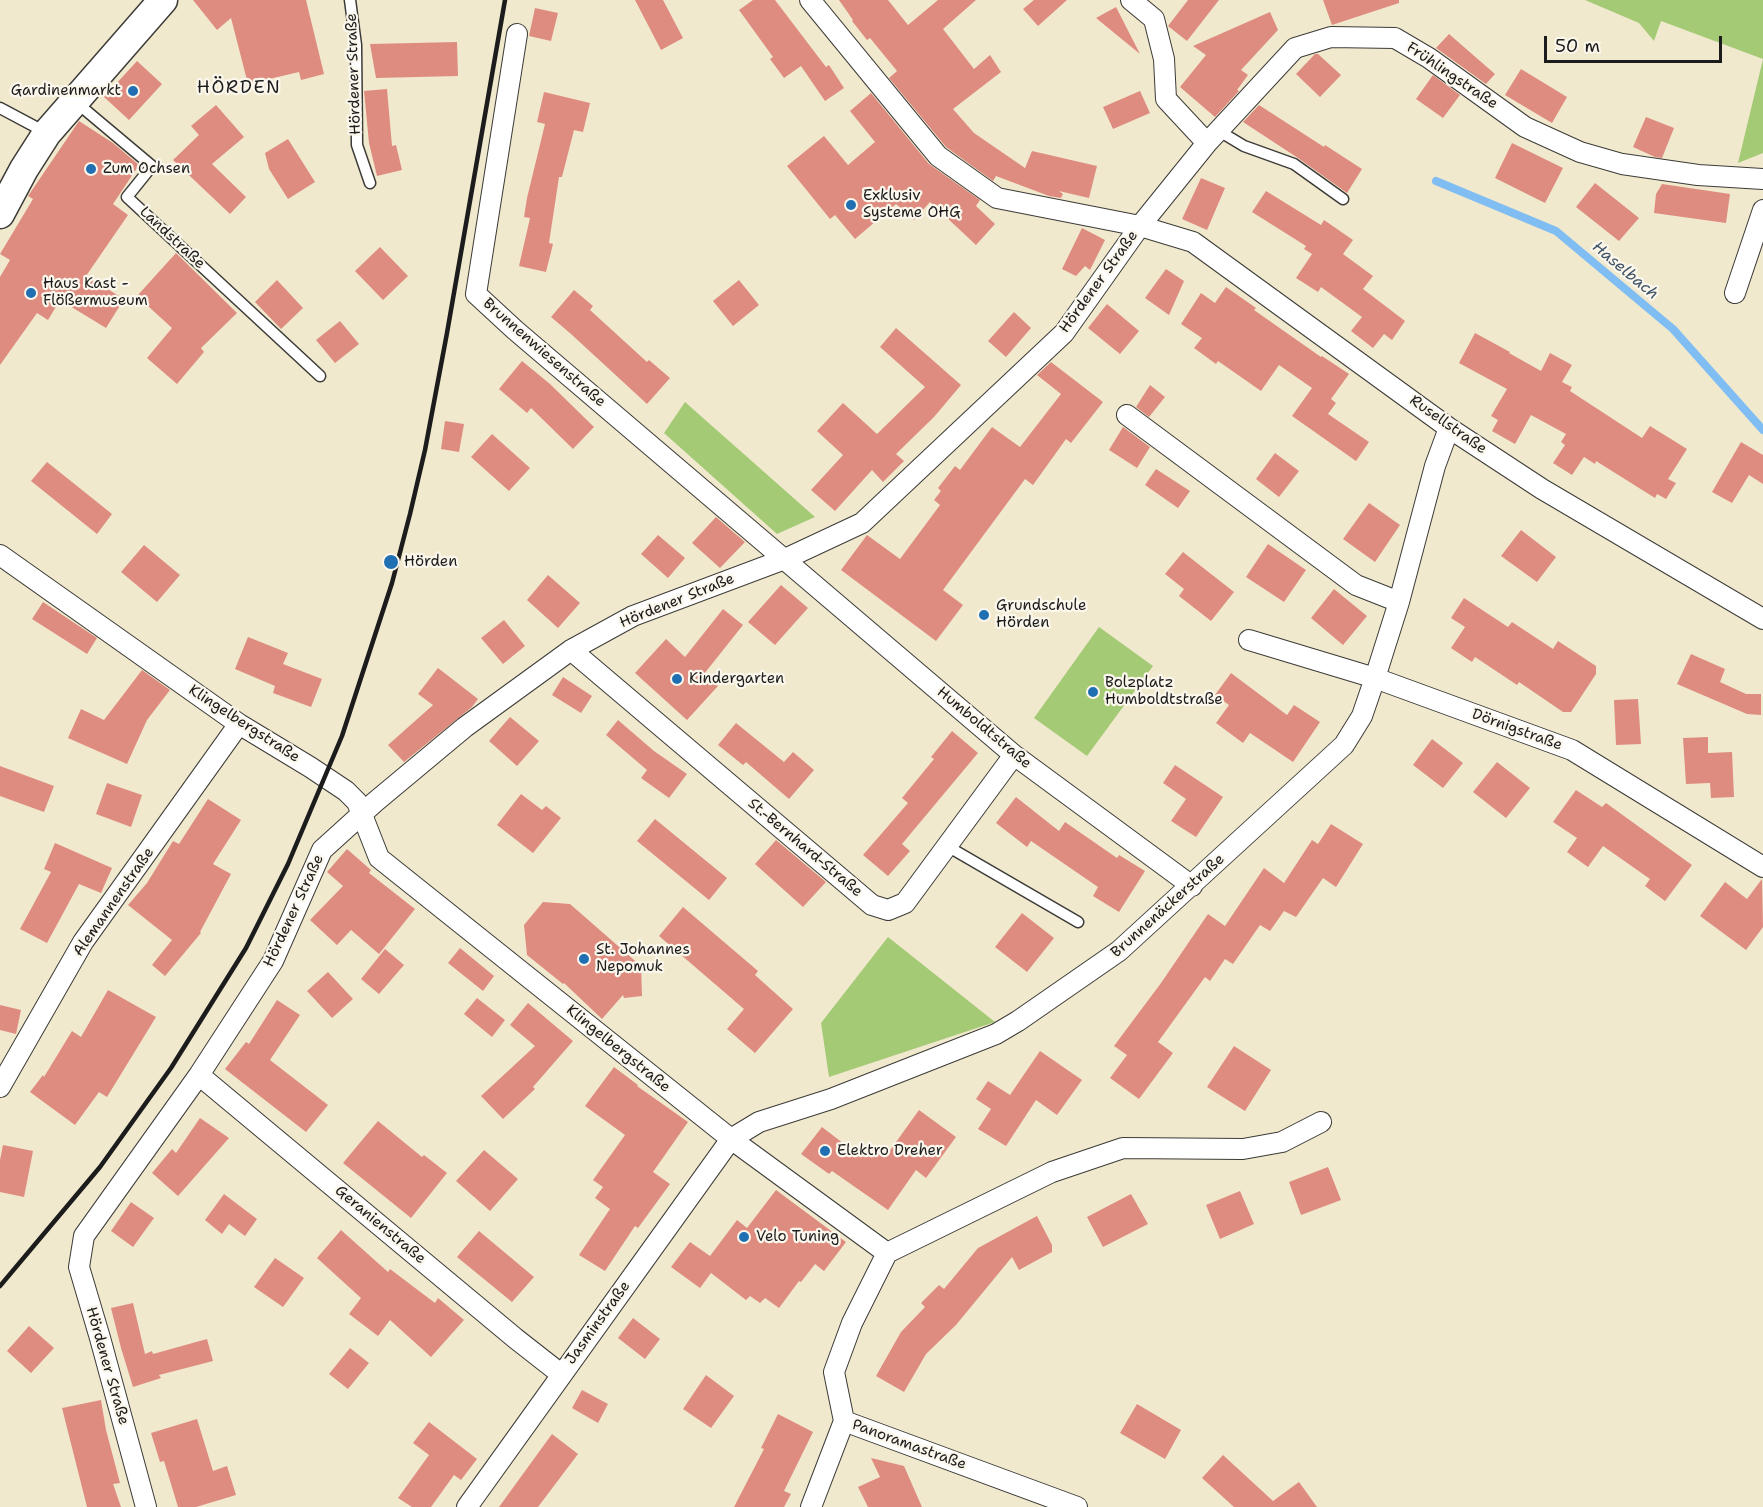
<!DOCTYPE html>
<meta charset="utf-8">
<style>
body{margin:0}
#map{position:relative;width:1763px;height:1507px;overflow:hidden;background:#f0e9ce;font-family:"Shantell Sans",sans-serif}
canvas{display:block}
.scale{position:absolute;left:1544px;top:36px;width:178px;height:27px;box-sizing:border-box;border:3px solid #1c1c1c;border-top:0;padding-left:8px;font-size:18px;line-height:21px;white-space:nowrap;color:#1c1c1c;-webkit-text-stroke:4px #fbf7ec;paint-order:stroke}
</style>
<div id="map">
<canvas width="1763" height="1507"></canvas>
<div class="scale">50 m</div>
</div>
<script>
const ctx = document.querySelector('canvas').getContext('2d');
ctx.lineJoin = 'round';
function fill(path, color) {
  ctx.fillStyle = color;
  ctx.fill(path, 'evenodd');
}
function strokePath(path, color, width, dash) {
  ctx.strokeStyle = color;
  ctx.lineWidth = width;
  ctx.lineCap = dash ? 'butt' : 'round';
  ctx.setLineDash(dash || []);
  ctx.stroke(path);
}
function write(font, color, halo, rows, align = 'center') {
  ctx.font = font + ' "Shantell Sans",sans-serif';
  ctx.lineWidth = 4.5;
  ctx.setLineDash([]);
  ctx.textBaseline = 'middle';
  ctx.strokeStyle = halo;
  ctx.fillStyle = color;
  for (const [text, x, y, turn = 0] of rows) {
    ctx.save();
    ctx.translate(x, y);
    ctx.rotate((+turn || 0) * Math.PI / 180);
    ctx.textAlign = isNaN(turn) ? turn : align;
    if (halo) ctx.strokeText(text, 0, 0);
    ctx.fillText(text, 0, 0);
    ctx.restore();
  }
}
const green = new Path2D(`
 M1585,0H1763V153L1738,163L1763,59L1661,21L1654,41L1639,23Z
 M685,402L815,517L777,534L664,433Z
 M1099,627L1153,666L1087,756L1034,718Z
 M888,937L995,1022L829,1077L821,1023Z`);
const stream = new Path2D(`
 M1436,181L1556,231L1673,329L1763,430`);
const building = new Path2D(`
 M193,0H306L324,74L301,80L299,72L248,84L231,18L217,30Z
 M635,0H663L683,38L661,50Z
 M753,0H775L826,67L829,65L844,88L825,101L801,66L784,78L770,59L773,57L739,10Z
 M839,0H888L908,25L938,0H976L943,29L974,69L990,55L1001,72L953,109L974,133L1025,168L1032,151L1097,166L1089,198L1059,191L1063,194L1061,198L1049,196L996,176L993,181L946,147L889,78L897,71L870,38L867,40L852,21L853,20Z
 M1034,0H1067L1038,26L1023,9Z
 M1188,0H1219L1187,41L1168,26Z
 M1323,0H1399V3L1332,25Z
 M1116,7L1140,54L1096,18Z
 M535,8L558,13L551,41L529,36Z
 M1270,12L1278,30L1241,70L1248,75L1237,90L1239,91L1215,117L1180,87L1206,55L1193,46Z
 M1449,34L1495,74L1486,84L1436,48Z
 M457,42L458,76L376,78L370,44Z
 M1315,54H1318L1341,75L1320,97L1296,74Z
 M137,61L162,84L129,120L104,97Z
 M1521,69L1567,97L1552,123L1505,95Z
 M1433,75L1460,95L1443,118L1416,99Z
 M387,89L392,146L396,145L402,170L377,176L369,143L364,91Z
 M1140,91L1150,113L1113,129L1103,107Z
 M544,92L590,103L583,132L574,130L562,177H559L549,243L553,244L546,272L519,266L530,218L524,217L527,198L545,124L537,122Z
 M871,93L929,164L980,200L976,206L995,224L976,245L930,202L914,220L896,204L855,239L835,215L830,219L787,166L824,136L848,165L875,142L850,111Z
 M216,105L244,137L212,164L246,197L230,214L173,160L199,135L191,126Z
 M1259,105L1324,147L1325,145L1362,169L1347,193L1298,158L1243,122Z
 M1646,117L1674,128L1662,158L1655,157L1633,147Z
 M79,121L113,143L139,165L113,204L128,215L86,276L124,299L106,328L60,300L48,320L37,313L0,365V277L10,260L0,254L33,199L28,196Z
 M288,139L315,182L288,199L269,169L265,153Z
 M1512,143L1563,168L1545,203L1495,178Z
 M1201,178L1225,188L1207,230L1182,219Z
 M1595,183L1639,218L1619,241L1576,207Z
 M1662,184L1730,194L1726,223L1654,213L1656,194Z
 M1266,191L1321,225L1324,220L1353,240L1343,254L1373,276L1363,289L1405,321L1392,340L1384,334L1373,348L1351,331L1362,317L1321,287L1318,292L1296,278L1312,254L1304,249L1306,246L1252,212Z
 M1082,228L1105,240L1090,270L1085,266L1076,276L1062,269Z
 M380,247L408,276L383,300L355,271Z
 M176,253L237,313L201,348L204,352L177,384L147,358L172,328L137,296Z
 M1166,269L1184,281L1169,315L1145,298Z
 M277,280L303,308L281,329L255,302Z
 M739,280L759,305L733,326L713,301Z
 M1226,287L1256,308L1254,310L1321,357L1322,356L1349,374L1331,399L1336,403L1328,414L1369,442L1356,461L1292,416L1312,388L1279,365L1261,391L1218,361L1216,364L1194,348L1202,338L1181,324L1201,293L1215,303Z
 M574,290L593,306L590,310L647,362L649,360L670,378L647,404L571,334L551,317Z
 M1107,304L1139,331L1120,354L1088,328Z
 M1014,312L1031,328L1006,357L988,341Z
 M340,321L359,344L335,363L316,340Z
 M896,328L961,385L934,417L896,454L904,461L883,482L872,470L835,511L811,490L843,455L817,431L843,403L877,434L925,387L880,347Z
 M1475,333L1510,352L1509,353L1541,371L1550,353L1572,365L1562,382L1572,387L1570,391L1642,438L1650,426L1687,449L1668,479L1676,483L1666,499L1657,494L1655,498L1596,461L1595,464L1584,457L1572,475L1553,463L1565,445L1561,442L1566,434L1531,415L1515,444L1492,431L1498,420L1491,416L1507,389L1459,363Z
 M522,361L550,384L594,427L573,449L531,408L527,413L499,389Z
 M1051,362L1103,402L1071,443L1066,439L1033,485L1025,479L943,590L963,605L936,641L841,570L867,535L900,559L940,505L934,500L941,491L938,488L955,466L960,470L992,427L1020,447L1061,394L1037,375Z
 M1150,385L1165,397L1149,417L1136,407Z
 M445,421L464,424L459,452L441,449Z
 M1123,427L1150,447L1137,468L1109,450Z
 M492,434L530,468L509,491L471,457Z
 M1741,442L1763,455V484L1749,475L1732,503L1712,492Z
 M1275,453L1299,471L1279,497L1256,479Z
 M47,462L112,514L97,534L31,481Z
 M1156,469L1190,491L1178,508L1145,485Z
 M1369,503L1400,525L1375,562L1343,539Z
 M716,517L745,542L720,568L692,543Z
 M1521,530L1556,557L1537,582L1501,556Z
 M658,535L685,558L668,578L641,554Z
 M1268,544L1306,570L1284,602L1246,577Z
 M144,545L180,575L157,602L121,572Z
 M1183,552L1234,592L1211,621L1179,596L1184,589L1165,574Z
 M548,575L580,603L558,628L527,600Z
 M781,585L808,608L775,645L748,622Z
 M1334,589L1367,616L1343,645L1311,618Z
 M1464,598L1508,627L1512,622L1553,649L1558,641L1596,666V674L1571,712H1563L1519,682L1517,685L1475,657L1472,662L1451,648L1465,627L1451,618Z
 M43,602L97,638L87,654L32,619Z
 M723,609L743,625L704,674L718,686L687,720L635,673L666,639L685,657Z
 M504,620L525,646L503,664L481,638Z
 M248,637L288,653L283,664L322,679L311,707L273,693L275,686L235,669Z
 M1691,654L1725,669L1720,682L1746,694H1761V715L1747,714L1677,684Z
 M438,668L478,699L472,707L404,762L388,745L433,705L418,694Z
 M142,670L170,690L147,720L127,764L68,738L81,709L104,720Z
 M1231,673L1287,715L1294,705L1320,722L1293,762L1250,733L1243,743L1216,723L1229,705L1215,695Z
 M563,677L592,696L581,713L552,695Z
 M1638,699L1641,744L1616,745L1614,700Z
 M510,717L539,741L517,766L489,741Z
 M618,720L654,751L687,774L669,798L641,778L647,770L606,735Z
 M736,723L784,762L793,752L814,770L789,799L746,762L743,765L718,745Z
 M952,731L978,753L902,844L910,851L888,876L863,855L908,803L902,798L934,759L931,757Z
 M1708,737V753L1732,752L1734,797L1711,798L1710,783L1686,784L1683,738Z
 M1432,739L1463,763L1443,788L1413,765Z
 M1497,762L1530,788L1506,818L1473,792Z
 M1175,765L1223,797L1196,837L1171,821L1186,799L1163,783Z
 M0,766L54,786L44,812L0,796Z
 M107,783L142,795L131,827L96,814Z
 M1576,790L1602,807L1606,803L1692,865L1665,901L1645,886L1650,879L1603,846L1588,867L1567,852L1577,838L1553,822Z
 M521,794L542,810L546,806L561,818L533,853L497,825Z
 M1016,797L1059,831L1065,822L1117,858L1119,855L1145,871L1119,912L1093,896L1098,887L1031,841L1027,847L996,823Z
 M208,799L241,820L213,864L231,874L200,932L201,933L165,976L152,965L172,940L128,905L147,883L173,841L179,844Z
 M655,819L727,878L709,900L637,841Z
 M1331,824L1363,844L1336,887L1323,878L1296,917L1284,911L1270,931L1260,925L1233,964L1225,959L1210,981L1205,977L1158,1042L1173,1053L1139,1099L1110,1078L1127,1055L1114,1046L1161,983L1208,914L1225,926L1264,868L1284,883L1312,840L1318,844Z
 M776,840L826,882L803,907L755,864Z
 M55,843L112,868L101,893L79,884L47,943L20,929L51,872L44,869Z
 M347,849L371,870L369,873L415,909L379,954L351,930L337,945L310,920L343,886L327,872Z
 M1762,879L1763,927L1746,950L1700,916L1725,882L1747,899Z
 M543,902L570,904L641,966L642,996L624,998L623,995L602,1019L564,983L563,984L527,955L524,925Z
 M683,907L758,971L755,975L793,1009L755,1053L727,1029L744,1009L659,936Z
 M1022,913L1054,938L1027,972L995,947Z
 M460,948L494,976L483,991L448,963Z
 M385,949L404,965L379,994L361,979Z
 M328,972L353,999L332,1018L307,991Z
 M108,990L156,1017L107,1097L99,1092L75,1125L30,1092L43,1075L44,1077L72,1031L81,1037Z
 M477,998L505,1020L492,1037L464,1014Z
 M277,1000L300,1015L270,1060L328,1105L306,1132L225,1069L246,1042L249,1044Z
 M528,1003L573,1041L533,1087L535,1089L503,1119L481,1096L535,1046L510,1025Z
 M0,1005L21,1010L16,1034L0,1030Z
 M1234,1046L1271,1070L1245,1111L1207,1087Z
 M1040,1051L1082,1080L1057,1115L1036,1100L1006,1146L978,1129L991,1109L976,1099L988,1081L1010,1095Z
 M614,1067L638,1085L637,1086L688,1122L653,1172L670,1184L638,1228L635,1226L605,1271L579,1255L610,1209L595,1198L603,1187L593,1180L625,1135L585,1106Z
 M919,1110L956,1137L926,1178L916,1170L888,1210L832,1171L829,1174L801,1154L822,1127L861,1157L870,1145L886,1156Z
 M200,1118L229,1138L178,1196L152,1173L172,1149L176,1153Z
 M378,1121L422,1157L424,1155L447,1173L411,1218L343,1163Z
 M3,1145L33,1151L24,1197L0,1192V1160Z
 M484,1150L518,1179L490,1211L456,1181Z
 M1328,1167L1341,1200L1301,1215L1289,1182Z
 M776,1190L846,1242L824,1271L815,1264L801,1282L799,1281L779,1308L765,1298L760,1303L750,1296L746,1300L711,1273L700,1288L671,1267L690,1242L710,1256L737,1220L747,1228Z
 M1240,1191L1254,1224L1220,1239L1206,1205Z
 M224,1194L257,1219L245,1236L229,1224L222,1234L205,1220Z
 M1131,1194L1148,1224L1103,1247L1087,1217Z
 M131,1202L154,1218L133,1247L111,1231Z
 M1037,1216L1052,1245V1252L1019,1270L1012,1257L956,1325L926,1354L904,1392L876,1376L901,1332L925,1307L921,1303L939,1285L944,1289L978,1248Z
 M341,1230L388,1272L390,1269L435,1303L438,1298L464,1320L431,1357L390,1320L378,1336L349,1314L361,1298L317,1258Z
 M479,1231L534,1277L512,1302L457,1257Z
 M275,1258L304,1278L283,1307L254,1287Z
 M133,1303L145,1354L152,1351L153,1354L207,1339L213,1361L159,1375L161,1378L133,1387L121,1348L111,1308Z
 M633,1318L660,1339L645,1359L618,1338Z
 M29,1326L54,1348L31,1373L7,1351Z
 M350,1348L369,1363L348,1389L329,1374Z
 M706,1375L734,1396L711,1428L683,1409Z
 M582,1390L608,1404L598,1423L572,1408Z
 M101,1400L106,1430L120,1483L113,1484L121,1507H87L62,1408Z
 M1137,1404L1181,1430L1165,1459L1120,1433Z
 M778,1414L813,1432L784,1491L791,1494L784,1507H734L764,1449L761,1448Z
 M197,1419L213,1471L227,1466L236,1495L196,1507H178L164,1461L160,1462L151,1433Z
 M429,1422L477,1459L461,1480L454,1475L431,1507H412L398,1498L429,1455L413,1443Z
 M552,1434L578,1454L538,1507H499Z
 M1223,1455L1273,1501L1299,1482L1317,1507H1234L1202,1478Z
 M871,1458L904,1466L922,1507H868L858,1487L880,1477Z`);
const lane = new Path2D(`
 M350,0L356,45L357,145L370,183
 M77,103L152,166L127,197L320,376
 M0,108L47,133
 M1219,131L1244,146L1294,164L1343,199
 M947,846L1078,922`);
const street = new Path2D(`
 M810,0L938,156L997,198L1140,226L1193,242L1449,428L1542,489L1763,619
 M1131,0L1154,19L1164,59L1166,99L1207,143
 M517,34L476,294L515,330L1014,755L1192,886
 M1735,293L1763,210
 M1127,415L1356,585L1399,602
 M0,555L239,724L310,767L346,791L357,802L379,858L731,1139L887,1253L1052,1172L1123,1148L1243,1149L1282,1142L1321,1122
 M1249,640L1375,678L1572,750L1763,867
 M571,650L872,905L888,910L905,903L1014,755
 M199,1075L515,1338L561,1374
 M0,1087L83,942L239,724
 M887,1253L852,1323L834,1372L844,1421L1077,1507
 M146,1507L100,1338L79,1267L84,1236L199,1075L273,961L322,850L375,802L465,727L571,650L633,616L785,559L862,523L1064,333L1140,226L1207,143L1295,48L1331,37L1395,38L1429,58L1525,127L1580,152L1622,164L1698,175L1763,179
 M467,1507L731,1139L759,1122L831,1099L996,1034L1018,1021L1119,951L1344,745L1362,716L1375,678L1399,602L1435,466L1449,428
 M811,1507L844,1421`);
const secondary = new Path2D(`
 M0,214L24,169L47,133L163,0`);
const rail = new Path2D(`
 M0,1286L100,1167L171,1068L246,948L288,864L342,736L392,583L410,514L425,450L447,333L505,0`);
const markers = [
 [133,91,6,"#1f6fb2"],
 [91,169,6,"#1f6fb2"],
 [851,205,6,"#1f6fb2"],
 [31,293,6,"#1f6fb2"],
 [391,562,8,"#1f6fb2"],
 [984,615,6,"#1f6fb2"],
 [677,679,6,"#1f6fb2"],
 [1093,692,6,"#1f6fb2"],
 [584,959,6,"#1f6fb2"],
 [825,1151,6,"#1f6fb2"],
 [744,1237,6,"#1f6fb2"]
];
const streetNames = [
 ["Hördener Straße",354,74,-92],
 ["Frühlingstraße",1452,76,34],
 ["Landstraße",172,238,43],
 ["Hördener Straße",1099,282,-54],
 ["Brunnenwiesenstraße",544,353,41],
 ["Rusellstraße",1448,425,35],
 ["Hördener Straße",677,601,-22],
 ["Klingelbergstraße",244,724,33],
 ["Humboldtstraße",984,728,40],
 ["Dörnigstraße",1517,730,20],
 ["St.-Bernhard-Straße",805,848,40],
 ["Alemannenstraße",114,902,-55],
 ["Brunnenäckerstraße",1168,906,-42],
 ["Hördener Straße",294,911,-65],
 ["Klingelbergstraße",618,1049,39],
 ["Geranienstraße",380,1225,40],
 ["Jasminstraße",598,1323,-54],
 ["Hördener Straße",107,1366,74],
 ["Panoramastraße",909,1445,20]
];
const poiNames = [
 ["Gardinenmarkt",121,91,"right"],
 ["Zum Ochsen",103,169],
 ["Exklusiv",863,196],
 ["Systeme OHG",863,213],
 ["Haus Kast -",43,284],
 ["Flößermuseum",43,301],
 ["Hörden",404,562],
 ["Grundschule",996,606],
 ["Hörden",996,623],
 ["Kindergarten",689,679],
 ["Bolzplatz",1105,683],
 ["Humboldtstraße",1105,700],
 ["St. Johannes",596,950],
 ["Nepomuk",596,967],
 ["Elektro Dreher",837,1151],
 ["Velo Tuning",756,1237]
];
const waterNames = [
 ["Haselbach",1625,271,40]
];
const quarterNames = [
 ["HÖRDEN",239,88]
];
fill(green, '#a4ca75');
strokePath(stream, '#7fbdf3', 8);
fill(building, '#df8c80');
strokePath(lane, '#3c3b37', 13);
strokePath(street, '#3c3b37', 22);
strokePath(secondary, '#3c3b37', 31);
strokePath(lane, '#fff', 10);
strokePath(street, '#fff', 20);
strokePath(secondary, '#fff', 28);
strokePath(rail, '#1c1c1c', 4.5);
for (const [x, y, r, color] of markers) {
  const dot = new Path2D();
  dot.arc(x, y, r, 0, 2 * Math.PI);
  ctx.fillStyle = color;
  ctx.fill(dot);
  strokePath(dot, '#fbf7ec', 2);
}
write('15px', '#1c1c1c', '#fbf7ec', streetNames);
write('15px', '#1c1c1c', '#fbf7ec', poiNames, 'left');
write('italic 16px', '#3f5467', '#fbf7ec', waterNames);
ctx.letterSpacing = '1.5px';
write('18px', '#1c1c1c', '#fbf7ec', quarterNames);
ctx.letterSpacing = '0px';
</script>
